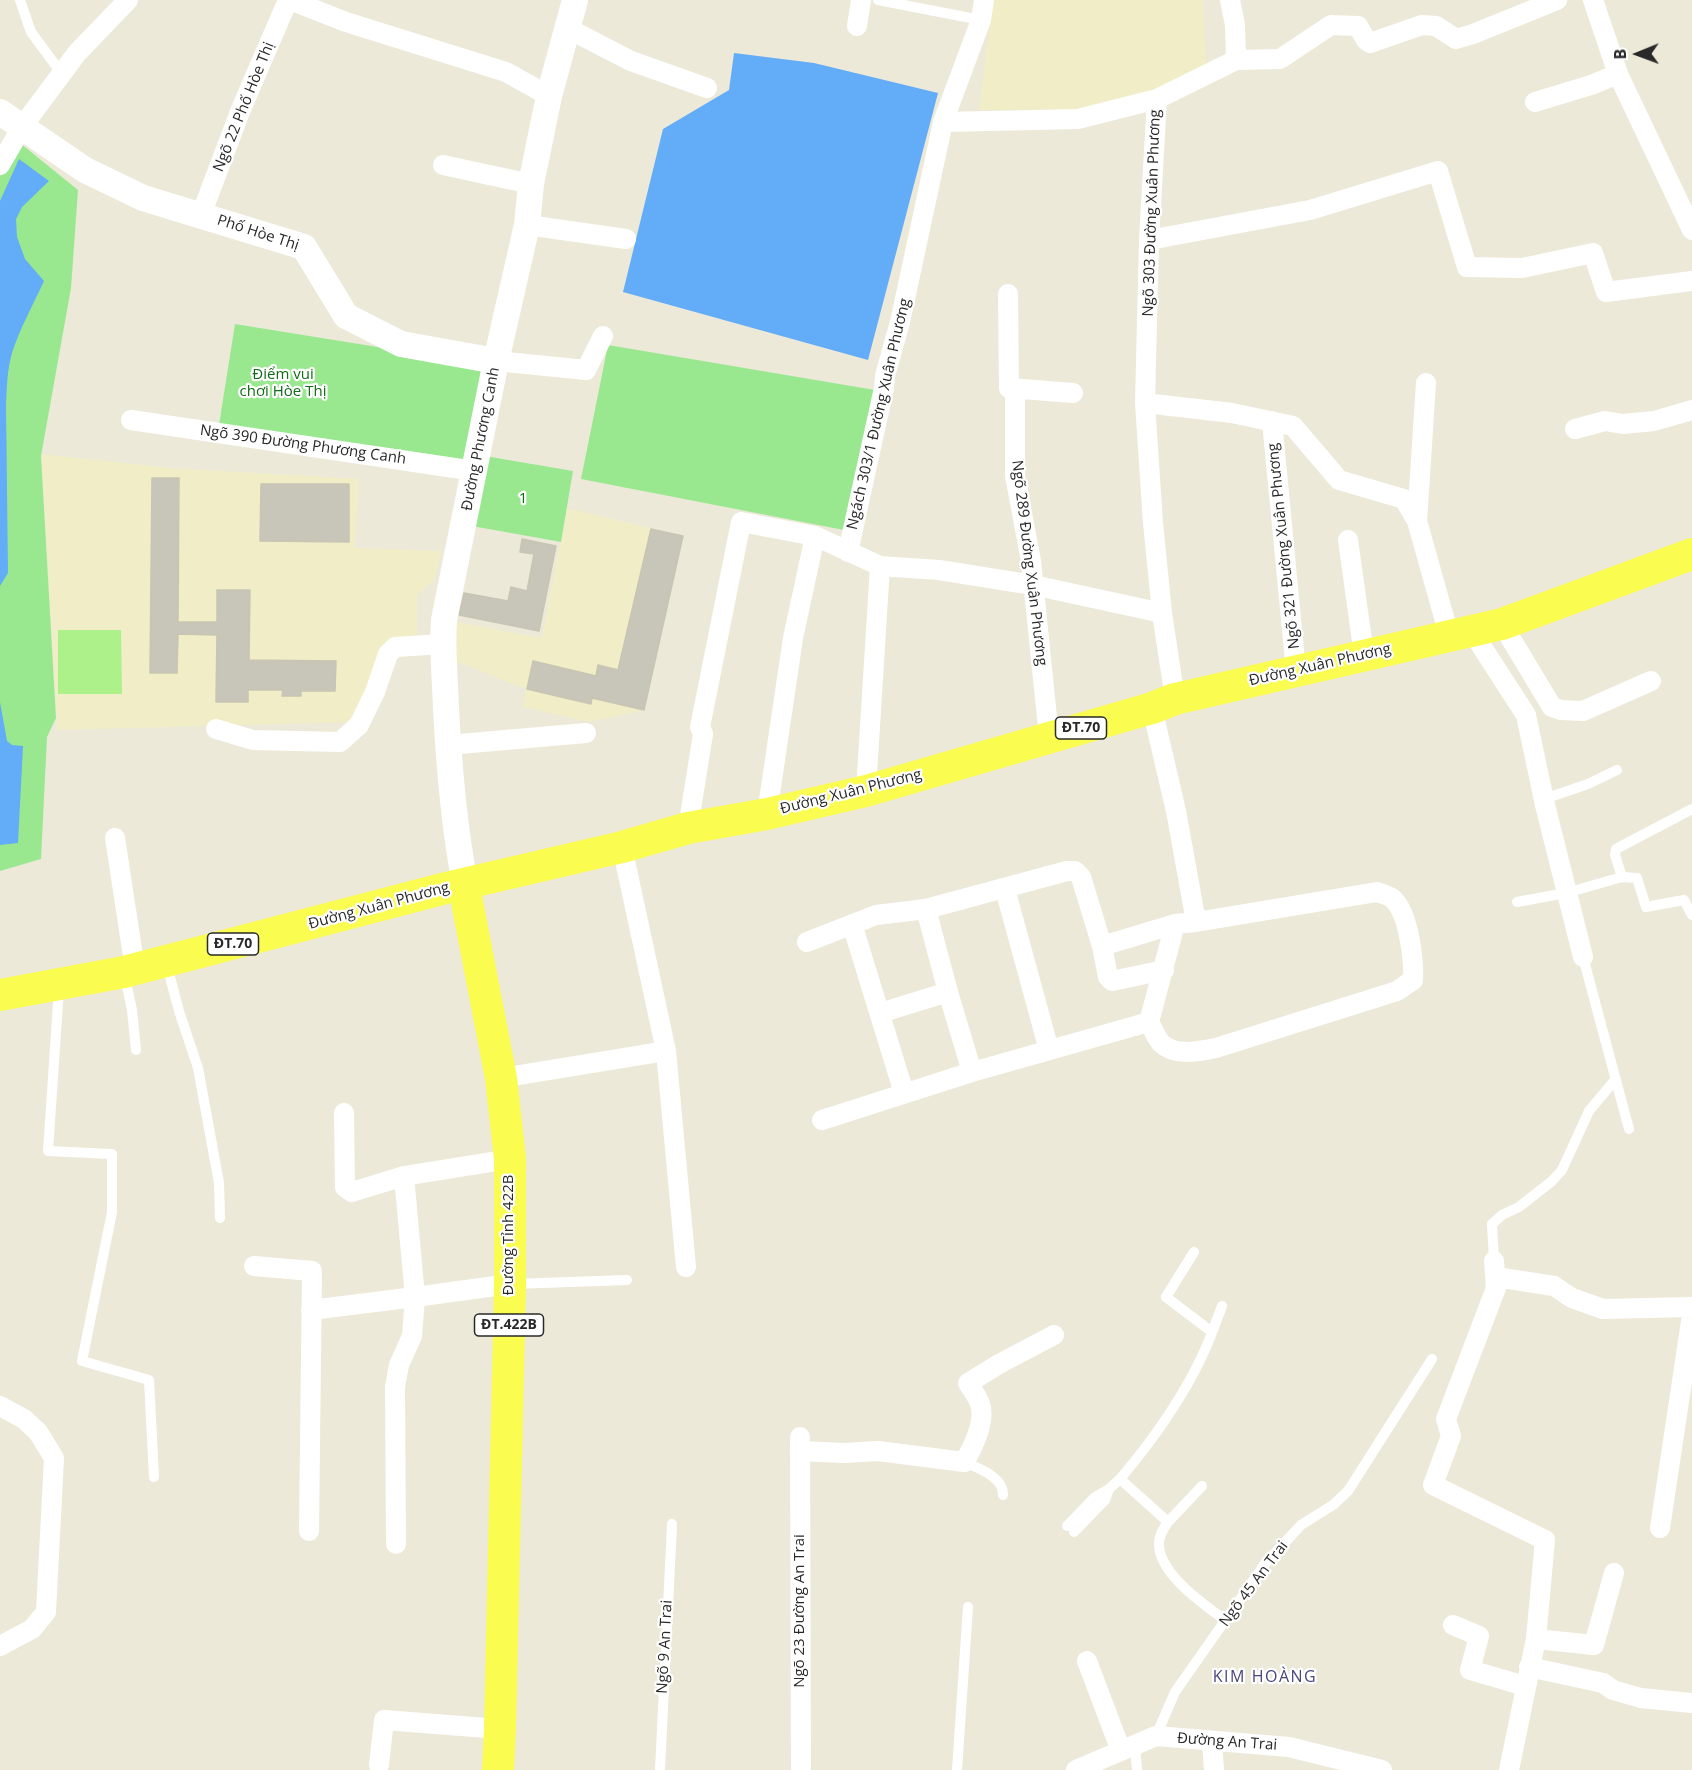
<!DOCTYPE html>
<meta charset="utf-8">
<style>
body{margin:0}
#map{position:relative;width:1692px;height:1770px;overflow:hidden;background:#ede9d9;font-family:"Open Sans",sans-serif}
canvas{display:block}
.north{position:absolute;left:1608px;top:24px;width:60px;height:60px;-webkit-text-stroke:4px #fff;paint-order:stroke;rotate:269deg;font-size:16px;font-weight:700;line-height:24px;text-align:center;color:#292929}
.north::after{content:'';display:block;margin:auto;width:21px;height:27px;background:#292929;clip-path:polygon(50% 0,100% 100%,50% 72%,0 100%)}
</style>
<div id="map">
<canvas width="1692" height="1770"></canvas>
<div class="north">B</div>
</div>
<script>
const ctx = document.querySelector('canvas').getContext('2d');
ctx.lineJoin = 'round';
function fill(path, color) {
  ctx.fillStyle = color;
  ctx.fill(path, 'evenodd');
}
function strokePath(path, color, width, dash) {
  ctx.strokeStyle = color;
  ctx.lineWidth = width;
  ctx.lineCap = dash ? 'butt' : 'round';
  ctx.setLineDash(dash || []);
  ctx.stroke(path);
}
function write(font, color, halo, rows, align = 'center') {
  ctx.font = font + ' "Open Sans",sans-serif';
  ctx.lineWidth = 4.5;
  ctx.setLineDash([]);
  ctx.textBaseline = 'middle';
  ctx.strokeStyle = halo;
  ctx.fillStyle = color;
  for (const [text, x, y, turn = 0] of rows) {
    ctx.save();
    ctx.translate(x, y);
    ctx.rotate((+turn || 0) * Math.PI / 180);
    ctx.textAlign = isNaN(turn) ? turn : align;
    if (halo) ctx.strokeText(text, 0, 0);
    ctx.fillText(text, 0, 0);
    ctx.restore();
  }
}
const education = new Path2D(`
 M993,0H1203L1206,68L1155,92L1080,109L979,110Z
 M41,454L170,468L359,479L355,548L441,551L435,579L417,595V646L383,647L351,722L57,730Z
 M567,508L683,536L644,710L589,722L522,707L526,689L453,660L457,622L542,638Z`);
const green = new Path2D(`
 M20,143L78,190L71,288L41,456L56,718L47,737L41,859L0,871V176Z
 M235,324L489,365L472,467L219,425Z
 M608,345L875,390L844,530L581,479Z
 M485,456L573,471L561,542L472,526Z`);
const pitch = new Path2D(`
 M58,630H121L122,694H58Z`);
const water = new Path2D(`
 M734,53L814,63L938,93L868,360L623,292L663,129L729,90Z
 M19,159L49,181L22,207L16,219L17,237L25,259L44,281C33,305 20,328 12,353C7,370 7,387 6,404L8,573L0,586V201Z
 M0,702L7,741L12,745L23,746L18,843L0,845Z`);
const building = new Path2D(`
 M152,478H179L178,622H217V590H250L249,660L336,661L335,691H301V696H282L283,690H248V702H216L217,635L178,634L177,673H150Z
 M261,484H349V542L260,541Z
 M651,529L683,536L644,710L592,698L591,704L527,689L533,661L596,676L598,665L618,670Z
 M522,539L556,546L539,631L459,615L464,593L508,601L511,587L527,591L534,554L520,552Z`);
const service = new Path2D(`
 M20,0L31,32L62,74
 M878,0L981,20
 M1544,799L1588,784L1617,770
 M1622,877L1615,855L1616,849L1692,809
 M1517,902L1566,893L1622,877L1637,878L1646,907L1684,900L1692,915
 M1583,957L1629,1129
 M166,962L179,1011L198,1068L219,1183L220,1218
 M124,973L132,1010L136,1050
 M59,988L48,1151L112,1154V1212L82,1361L149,1380L154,1477
 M1194,1252L1166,1297L1212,1332
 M1494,1261L1492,1224L1502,1215L1519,1207L1552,1181L1562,1170L1589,1111L1615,1080
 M513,1284L627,1280
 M1222,1306C1216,1322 1210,1339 1203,1354C1182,1400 1152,1441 1120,1479L1168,1522C1164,1528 1159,1535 1159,1543C1158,1573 1203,1604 1225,1620
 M964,1462C978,1468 1004,1477 1003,1495
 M1168,1522L1202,1486
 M1067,1526L1095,1497L1109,1489L1120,1479
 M1074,1532L1105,1500L1109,1489
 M1156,1736L1175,1692L1264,1565L1301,1525L1333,1505L1348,1491L1432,1359
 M1135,1745L1137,1770
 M660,1770L672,1524
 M957,1770L968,1607`);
const minor = new Path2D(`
 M290,0L346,22L506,72L549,96
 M1230,0L1235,25L1236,60
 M1593,0L1618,74L1692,230
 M857,26L861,0
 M569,29L631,61L707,88
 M1157,99L1149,240L1145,403L1153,523L1162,613L1175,699
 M1535,102L1591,85L1618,74
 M943,122L1078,119L1157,99L1236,60L1280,59L1331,25L1358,26L1366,40L1370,43L1422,25L1436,26L1456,39L1473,34L1557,0
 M0,165L22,127L77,53L128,0
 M443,165L531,184
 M201,215L241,109L288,0
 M527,225L626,239
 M1149,240L1310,210L1438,171L1467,267L1522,268L1593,253L1606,292L1692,281
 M1008,294L1009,388L1073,393
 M496,361L586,370L603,336
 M1015,389V476L1031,561L1049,737
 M1145,403L1232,413L1293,426L1339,480L1404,499L1417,521L1449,635
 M131,420L475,471
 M1272,421L1296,671
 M1575,429L1605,421L1623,424L1654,421L1692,410
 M1417,521L1426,383
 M1348,540L1364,655
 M848,552L884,388L885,376L900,322L943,122L981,20L984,0
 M1502,624L1552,707L1561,710L1583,711L1651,681
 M1471,630L1526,715L1545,805L1583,957
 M1152,708L1176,811L1196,922
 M216,729L253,740L340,742L359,725L375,692L388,654L395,647L443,644
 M448,745L586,733
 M866,791L880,566
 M767,814L793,638L815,536
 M688,828L703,734L700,727L741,522L815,536L880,566L939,570L1033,585L1162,613
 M115,838L135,969
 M622,847L666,1051L686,1267
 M1005,889L1049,1050
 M926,909L948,992L972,1072
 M852,924L904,1093
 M807,942L876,915L926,909L1067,871H1075L1081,877L1102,946L1108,977L1112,981L1164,970
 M1102,946L1175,924L1196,922L1377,892C1382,894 1391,896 1394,900C1409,915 1414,961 1413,980L1397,991L1216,1048C1199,1051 1175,1057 1161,1043C1156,1037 1153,1029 1149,1022L1175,924
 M880,1013L948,992
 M501,1078L666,1051
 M344,1113L345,1187L352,1192L404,1176
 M822,1120L972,1072L1149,1022
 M1494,1261L1496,1288L1446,1419L1451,1436L1433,1485L1545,1540L1536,1639L1509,1770
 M254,1266L312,1271L309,1531
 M1496,1277L1554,1286L1572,1298L1603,1309L1692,1307
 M311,1310L415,1297L404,1176L510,1159
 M0,1406L24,1419L38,1432L54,1458L46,1612L32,1629L0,1646
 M800,1437L801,1770
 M800,1451L844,1453L878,1451L964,1462C973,1448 986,1420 980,1404C978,1397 972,1389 968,1383L999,1364L1054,1335
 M1660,1528L1692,1315
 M396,1544L395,1387L399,1365L412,1336L415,1297L510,1284
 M1453,1625L1479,1636L1470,1670L1525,1686
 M1536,1639L1594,1645L1614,1573
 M1087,1661L1121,1751
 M1529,1667L1603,1683L1613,1690L1641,1698L1692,1703
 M1212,1741L1214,1770
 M379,1765L384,1720L500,1729
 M1076,1770L1156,1736L1289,1747L1382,1770`);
const tertiary = new Path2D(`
 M0,112L85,170L143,198L304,247L346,316L401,344L496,361
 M465,884C454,826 449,767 446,708C445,679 442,650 444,620L496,361L527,225L531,184L549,96L575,0`);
const primary = new Path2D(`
 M465,884L467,902L501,1078L510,1159V1284L500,1729L498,1770
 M0,995L124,972L446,888L622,847L688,828L767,814L866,791L1152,708L1175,699L1502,624L1692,554`);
const shields = [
 [1081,728,51],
 [233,944,51],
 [509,1325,69]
];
const shieldNames = [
 ["ĐT.70",1081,728],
 ["ĐT.70",233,944],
 ["ĐT.422B",509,1325]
];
const streetNames = [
 ["Ngõ 22 Phố Hòe Thị",244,107,-68],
 ["Ngõ 303 Đường Xuân Phương",1152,213,-88],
 ["Phố Hòe Thị",258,233,18],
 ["Ngách 303/1 Đường Xuân Phương",879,414,-77],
 ["Đường Phương Canh",481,439,-79],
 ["Ngõ 390 Đường Phương Canh",303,445,8],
 ["Ngõ 321 Đường Xuân Phương",1284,546,-96],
 ["Ngõ 289 Đường Xuân Phương",1029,563,83],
 ["Đường Xuân Phương",1320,665,-13],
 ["Đường Xuân Phương",851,792,-14],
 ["Đường Xuân Phương",379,906,-15],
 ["Đường Tỉnh 422B",509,1235,-90],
 ["Ngõ 45 An Trai",1254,1584,-53],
 ["Ngõ 23 Đường An Trai",800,1611,-90],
 ["Ngõ 9 An Trai",665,1647,-87],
 ["Đường An Trai",1227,1742,4]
];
const parkNames = [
 ["Điểm vui",283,375],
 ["chơi Hòe Thị",283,392],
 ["1",523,499]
];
const neighbourhoodNames = [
 ["KIM HOÀNG",1265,1677]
];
fill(education, '#f0edc7');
fill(green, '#99e890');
fill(pitch, '#adf18b');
fill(water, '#62acf8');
fill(building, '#c8c5b9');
strokePath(building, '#c8c5b3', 1.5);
strokePath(service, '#fff', 10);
strokePath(minor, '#fff', 20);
strokePath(tertiary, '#fff', 26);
strokePath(primary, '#fafc4f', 32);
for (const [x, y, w] of shields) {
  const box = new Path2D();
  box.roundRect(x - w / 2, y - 11, w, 22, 4.5);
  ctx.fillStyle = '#fff';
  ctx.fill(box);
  strokePath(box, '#292929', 1.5);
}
write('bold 14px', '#292929', null, shieldNames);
write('15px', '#292929', '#fff', streetNames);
write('15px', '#146b17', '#fff', parkNames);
ctx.letterSpacing = '1.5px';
write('16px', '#49467d', '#fff', neighbourhoodNames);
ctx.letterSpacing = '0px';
</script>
